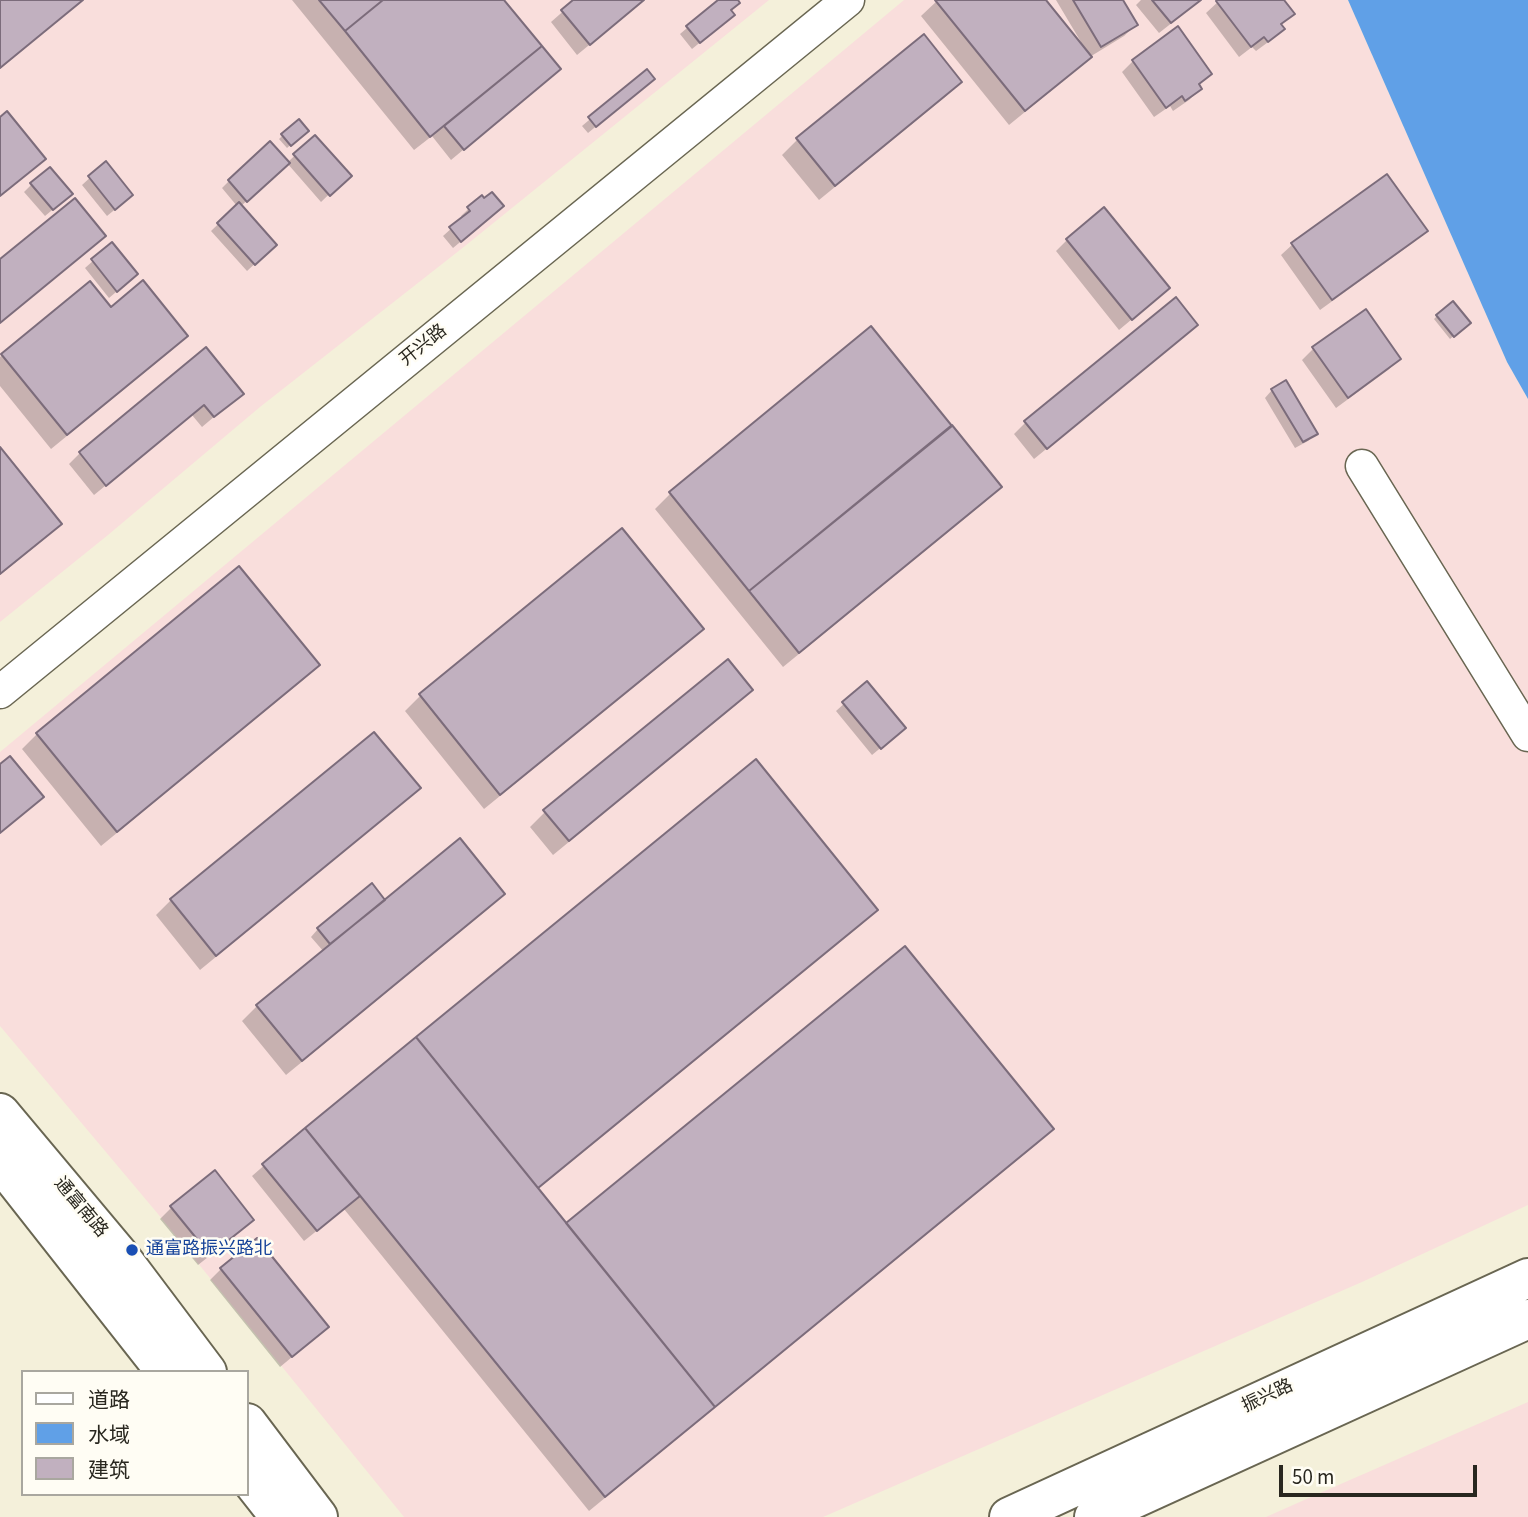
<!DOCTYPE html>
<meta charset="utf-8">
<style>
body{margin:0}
#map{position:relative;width:1528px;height:1517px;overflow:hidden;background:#f4f0da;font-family:"Source Sans 3","Noto Sans SC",sans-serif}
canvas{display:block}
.legend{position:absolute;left:21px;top:1370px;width:228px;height:126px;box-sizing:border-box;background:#fffdf4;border:2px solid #a9a79f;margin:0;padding:9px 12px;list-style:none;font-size:21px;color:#29271f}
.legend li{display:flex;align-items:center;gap:14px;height:35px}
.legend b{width:35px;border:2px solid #a9a79f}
.scale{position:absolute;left:1279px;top:1465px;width:198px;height:32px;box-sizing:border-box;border:4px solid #29271f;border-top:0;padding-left:9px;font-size:21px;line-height:24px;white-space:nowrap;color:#29271f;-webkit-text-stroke:5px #fffdf4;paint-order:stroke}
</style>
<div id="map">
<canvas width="1528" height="1517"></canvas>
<ul class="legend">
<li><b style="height:9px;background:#fff"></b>道路</li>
<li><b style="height:19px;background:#60a0e7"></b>水域</li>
<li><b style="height:19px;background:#c1b0bf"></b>建筑</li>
</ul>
<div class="scale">50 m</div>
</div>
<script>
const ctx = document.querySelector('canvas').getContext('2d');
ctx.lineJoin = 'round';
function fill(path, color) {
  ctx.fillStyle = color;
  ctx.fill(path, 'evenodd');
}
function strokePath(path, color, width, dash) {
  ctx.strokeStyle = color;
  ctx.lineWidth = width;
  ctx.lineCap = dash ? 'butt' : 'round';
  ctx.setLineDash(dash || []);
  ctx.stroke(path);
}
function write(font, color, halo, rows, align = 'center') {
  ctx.font = font + ' "Source Sans 3","Noto Sans SC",sans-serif';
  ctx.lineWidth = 5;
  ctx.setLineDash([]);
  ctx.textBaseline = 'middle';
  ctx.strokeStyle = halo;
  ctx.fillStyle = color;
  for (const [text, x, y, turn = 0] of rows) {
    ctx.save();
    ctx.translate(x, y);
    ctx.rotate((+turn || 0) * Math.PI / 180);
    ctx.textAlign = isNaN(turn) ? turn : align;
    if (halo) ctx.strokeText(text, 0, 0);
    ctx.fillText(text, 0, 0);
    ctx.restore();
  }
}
const industrial = new Path2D(`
 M0,0H769L465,246L260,407L108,535L0,622Z
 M904,0H1348L1507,362L1528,399V1205L1362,1282L823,1517H404L158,1214L0,1026V752Z
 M1528,1402V1517H1266L1302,1501Z`);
const water = new Path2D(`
 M1348,0H1528V399L1507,362Z`);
const shadow = new Path2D(`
 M0,0H82L0,69Z
 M292,0H502L559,69L547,80L451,160L432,136L414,150Z
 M576,0H644L577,55L551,22Z
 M720,0H735L738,3L730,12L725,22L692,49L680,34Z
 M938,0H1043L1079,44L1081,42L1056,0H1121L1136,25L1124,36L1088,58L1074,72L1009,125L921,16Z
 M1141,0H1201L1159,33L1136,5Z
 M1220,0H1282L1292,14L1280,26L1282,29L1271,40L1256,51L1252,47L1239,57L1206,13Z
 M1177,29L1210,74L1198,86L1200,89L1189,100L1173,111L1170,106L1154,117L1122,72L1133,61Z
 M923,36L960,82L945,97L819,200L782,155L797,140Z
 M646,72L645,86L588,133L582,126Z
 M298,121L307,130L287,148L279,139Z
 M314,137L349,175L321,202L287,163L240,207L275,245L247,271L211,231L237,206L222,188L229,181L287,163Z
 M105,164L124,202L107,216L82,185Z
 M31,185L63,201L45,216L24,192Z
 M481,197L495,213L453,248L443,236L463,218L461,216Z
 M1426,230L1414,242L1320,310L1281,255L1293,244Z
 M1067,240L1156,299L1119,330L1056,251Z
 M112,244L129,281L109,298L85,268Z
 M90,284L110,309L186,336L171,351L51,449L0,386V357Z
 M1366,312L1399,359L1388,370L1336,408L1302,360L1313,349Z
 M1437,316L1465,326L1450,339L1434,319Z
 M1196,325L1184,336L1034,459L1014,434L1025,423Z
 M871,329L1000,487L985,502L783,667L655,509L670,494Z
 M206,350L241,394L202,427L192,415L94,495L69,464L80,453Z
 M1272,390L1316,433L1308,441L1295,448L1265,398Z
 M0,450L60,524L44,539L0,575Z
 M622,530L702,629L687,644L484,809L405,711L420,696Z
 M318,665L303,680L101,846L22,749L37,734Z
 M867,683L896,735L872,755L836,711Z
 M751,690L736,705L553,855L530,827L545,812Z
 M756,762L876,910L861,925L537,1190L566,1225L1052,1129L1037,1144L589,1511L344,1209L304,1241L252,1176L306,1129Z
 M418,788L403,803L200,970L156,915L171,900Z
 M503,894L488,909L286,1075L242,1021L257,1006L324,952L311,937L318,929L385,902Z
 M171,1208L252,1220L241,1231L198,1265L160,1219Z
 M221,1269L315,1338L280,1367L210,1280Z`);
const building = new Path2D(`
 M0,0H83L0,68Z
 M319,0H383L345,31Z
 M383,0H504L542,46L430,137L345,31Z
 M573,0H644L590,45L561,10Z
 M718,0H738L740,3L731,10L735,15L700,43L686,26Z
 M935,0H1046L1092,57L1025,111Z
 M1073,0H1123L1138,25L1101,47Z
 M1152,0H1201L1171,23Z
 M1217,0H1284L1295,14L1281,24L1285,29L1268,42L1264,37L1251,47L1216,1Z
 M1178,26L1212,74L1199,84L1202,89L1185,101L1182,96L1166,108L1132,60Z
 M924,34L962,82L835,186L796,138Z
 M542,46L561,69L464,150L444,126Z
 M647,69L655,79L596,127L588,117Z
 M7,111L46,159L0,196V117Z
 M299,119L309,131L291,146L281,134Z
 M315,135L352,176L330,196L293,154Z
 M270,141L290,163L247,202L228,180Z
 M106,161L133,195L115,210L88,176Z
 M50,167L73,194L53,210L30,183Z
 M1387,174L1428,231L1332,300L1291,243Z
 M492,192L504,206L461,242L449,227L470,211L467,207L482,195L484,198Z
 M75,198L106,236L0,323V259Z
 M239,202L277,245L255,265L217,223Z
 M1104,207L1170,288L1132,320L1066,239Z
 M112,242L138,274L117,292L91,259Z
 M143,280L188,336L67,435L1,354L90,281L111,307Z
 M1176,297L1198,325L1047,449L1024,421Z
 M1453,301L1471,323L1454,337L1436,315Z
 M1366,309L1401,359L1348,398L1312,347Z
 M871,326L952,426L749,591L669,492Z
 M206,347L244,394L214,417L204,405L106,486L79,452Z
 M1286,380L1318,434L1303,442L1271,389Z
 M952,425L1002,487L799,653L749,591Z
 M0,447L62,524L0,574Z
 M622,528L704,629L500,795L419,694Z
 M239,566L320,665L117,832L36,733Z
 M728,659L753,690L569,841L543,810Z
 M867,681L906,728L881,749L842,702Z
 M374,732L421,788L216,956L170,899Z
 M10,756L44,797L0,833V764Z
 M756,759L878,910L538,1188L416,1037Z
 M460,838L505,894L302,1061L256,1005Z
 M372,883L385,900L330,944L317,928Z
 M905,946L1054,1129L715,1407L566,1223Z
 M416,1037L715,1407L605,1497L305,1128Z
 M305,1128L360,1196L317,1231L262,1164Z
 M215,1170L254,1220L210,1255L170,1206Z
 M257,1238L329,1327L292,1357L220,1268Z`);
const minor = new Path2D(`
 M1362,466L1528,735
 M0,692L848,0`);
const major = new Path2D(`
 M0,1113L119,1255L207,1372
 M0,1161L166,1372
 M247,1423L318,1517
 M247,1475L280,1517
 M1009,1517L1528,1278
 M1094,1517L1528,1319`);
const markers = [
 [132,1250,7,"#1a4fb4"]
];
const streetNames = [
 ["开兴路",424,346,-39],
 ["通富南路",80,1208,50],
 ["振兴路",1268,1397,-25]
];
const transitNames = [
 ["通富路振兴路北",146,1250]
];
fill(industrial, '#f9dedc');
fill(water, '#60a0e7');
fill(shadow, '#0003');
fill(building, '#c1b0bf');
strokePath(building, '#7c6c7b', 2);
strokePath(minor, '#696652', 35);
strokePath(major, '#696652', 42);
strokePath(minor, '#fff', 32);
strokePath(major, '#fff', 38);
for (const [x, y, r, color] of markers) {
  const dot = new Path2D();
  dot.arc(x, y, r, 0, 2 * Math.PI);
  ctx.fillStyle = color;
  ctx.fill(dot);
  strokePath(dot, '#fffdf4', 2.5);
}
write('18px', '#29271f', '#fffdf4', streetNames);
write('18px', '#164399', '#fffdf4', transitNames, 'left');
</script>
